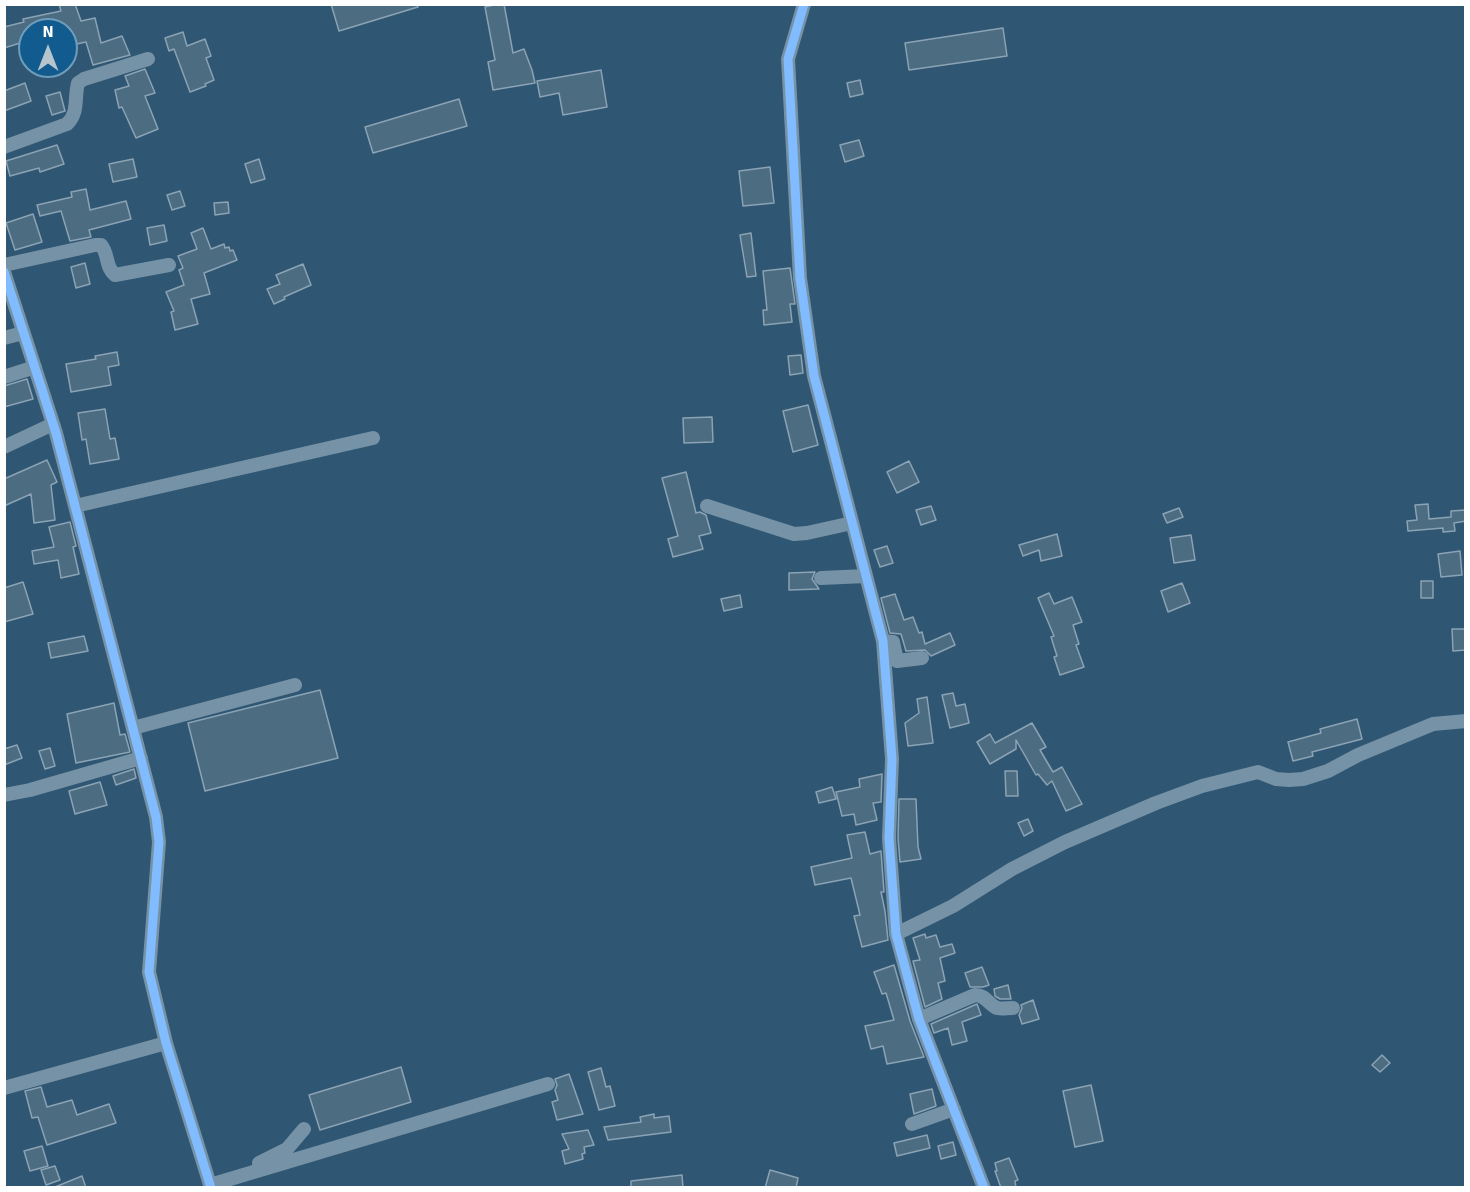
<!DOCTYPE html>
<style>
body{margin:0}
#map{position:relative;width:1470px;height:1192px;overflow:hidden;background:#2f5672;font-family:Signika,sans-serif}
canvas{display:block}
.frame{position:absolute;inset:0;border:6px solid #fff;pointer-events:none}
.north{position:absolute;left:18px;top:18px;width:60px;height:60px;box-sizing:border-box;background:#125b8f;border:2px solid #719dbc;border-radius:50%;rotate:0deg;font-size:16px;font-weight:700;line-height:24px;text-align:center;color:#fff}
.north::after{content:'';display:block;margin:auto;width:21px;height:27px;background:#b6c4ce;clip-path:polygon(50% 0,100% 100%,50% 72%,0 100%)}
</style>
<div id="map">
<canvas width="1470" height="1192"></canvas>
<div class="frame"></div>
<div class="north">N</div>
</div>
<script>
const ctx = document.querySelector('canvas').getContext('2d');
ctx.lineJoin = 'round';
function fill(path, color) {
  ctx.fillStyle = color;
  ctx.fill(path, 'evenodd');
}
function strokePath(path, color, width, dash) {
  ctx.strokeStyle = color;
  ctx.lineWidth = width;
  ctx.lineCap = dash ? 'butt' : 'round';
  ctx.setLineDash(dash || []);
  ctx.stroke(path);
}
const building = new Path2D(`
 M59,4H75L81,21L95,18L101,43L122,36L130,55L93,65L86,42L72,45L69,30H30V40L4,48V27L24,22L23,19L61,11Z
 M331,4H418V7L339,31Z
 M498,4H504L513,53L524,49L532,70L535,83L493,90L488,62L495,60L485,7Z
 M1003,28L1007,56L909,70L905,43Z
 M183,32L187,46L205,39L211,56L206,58L214,80L205,84L206,86L190,92L174,49L169,51L165,38Z
 M145,69L155,93L145,96L158,129L136,138L122,107L119,108L115,90L129,86L125,76Z
 M601,70L607,107L563,115L559,93L540,97L537,81Z
 M860,80L863,94L850,97L847,83Z
 M25,83L31,101L4,111V91Z
 M60,92L65,111L52,115L46,96Z
 M459,99L467,126L373,153L365,127Z
 M859,140L864,156L845,162L840,145Z
 M57,145L64,164L40,172L39,168L10,176L6,161Z
 M133,159L137,177L113,182L109,164Z
 M259,159L265,179L251,183L245,164Z
 M770,167L774,203L743,206L739,171Z
 M86,189L90,210L126,201L131,219L89,230L91,237L70,241L61,211L40,216L37,205L72,197L71,192Z
 M180,191L185,206L172,210L167,195Z
 M228,202L229,213L215,215L214,203Z
 M33,214L42,242L15,250L6,223Z
 M164,225L167,241L150,245L147,228Z
 M203,228L211,249L224,244L225,248L229,247L230,251L233,250L237,260L204,273L210,294L191,299L198,324L175,330L171,312L174,311L166,292L184,285L179,270L183,268L178,256L197,249L191,233Z
 M751,233L756,276L747,277L740,235Z
 M85,263L90,284L76,288L71,267Z
 M303,264L311,285L284,297L285,299L274,304L267,289L280,284L276,275Z
 M790,268L795,304H790L792,322L764,325L763,310H767L763,271Z
 M117,352L119,365L108,367L111,385L71,392L66,364L96,359L95,356Z
 M801,355L803,373L790,375L788,356Z
 M27,379L33,399L4,407V386Z
 M808,405L818,445L793,452L783,411Z
 M105,409L110,439L115,438L119,459L90,464L86,439L82,440L78,413Z
 M712,417L713,442L684,443L683,418Z
 M47,460L57,482L51,485L55,520L34,523L31,494L4,506V479Z
 M909,461L919,482L897,493L887,472Z
 M686,472L696,513L700,512L706,515L711,533L699,536L703,549L673,557L668,539L678,536L662,478Z
 M1428,504L1429,519L1451,517V511L1466,510V521L1454,523L1455,531L1443,532V528L1408,531L1407,521L1417,520L1415,505Z
 M931,506L936,520L921,525L916,510Z
 M1179,508L1183,517L1167,523L1163,514Z
 M70,522L76,546L73,547L79,574L61,578L58,560L34,564L32,551L54,547L49,527Z
 M1057,534L1062,556L1041,561L1039,550L1023,556L1019,545Z
 M1191,535L1195,560L1174,563L1170,538Z
 M887,546L893,563L880,567L874,550Z
 M1460,551L1462,575L1441,577L1438,554Z
 M815,572L812,579L819,589L789,590V573Z
 M1421,581H1433V598H1421Z
 M23,582L33,614L4,622V588Z
 M1182,583L1190,603L1168,612L1161,591Z
 M1049,593L1054,604L1072,597L1082,622L1073,625L1079,644L1076,645L1084,667L1060,675L1054,657L1057,656L1051,637L1054,636L1038,598Z
 M895,594L904,620L913,617L919,633L922,632L925,644L950,633L955,645L931,656L925,650L906,651L901,634L890,633L881,598Z
 M740,595L742,607L724,611L721,599Z
 M1452,629H1466V650L1453,651Z
 M84,636L88,651L51,658L48,643Z
 M320,690L338,758L205,791L188,723Z
 M953,693L956,706L965,704L969,723L950,728L942,695Z
 M927,697L933,743L908,746L905,723L919,713L917,699Z
 M114,703L120,735L125,734L130,752L76,763L67,714Z
 M1357,719L1362,739L1312,752L1313,756L1293,761L1288,742L1321,733L1320,729Z
 M1032,723L1046,747L1040,750L1053,772L1062,767L1082,804L1066,811L1052,781L1047,785L1038,774L1036,775L1016,740V749L990,764L977,742L990,734L995,743Z
 M17,745L22,758L4,765V749Z
 M50,748L55,766L45,769L39,751Z
 M134,769L136,778L116,785L113,776Z
 M1005,771H1017L1018,796H1006Z
 M882,774L881,802L873,803L877,820L856,825L854,814L842,816L836,792L860,787L859,779Z
 M100,782L107,805L75,814L69,791Z
 M832,787L836,799L819,803L816,792Z
 M899,799H916L918,847L921,859L900,862L898,838Z
 M1028,819L1033,831L1024,836L1018,823Z
 M865,832L870,854L881,851L884,892H881L885,911L888,940L862,947L854,916L860,915L851,878L815,885L811,867L852,858L847,835Z
 M925,934L926,938L936,935L940,947L952,944L955,953L940,958L945,981L938,983L942,999L925,1007L913,961L920,960L913,938Z
 M894,965L910,1021L924,1057L887,1064L883,1046L871,1049L865,1026L894,1020L886,993L882,994L874,972Z
 M982,967L989,985L983,987H970L965,973Z
 M1008,985L1011,999H1000L995,996L994,989Z
 M1033,1000L1039,1019L1022,1024L1019,1015L1022,1008L1021,1005Z
 M977,1004L981,1015L962,1022L967,1041L952,1045L948,1028L934,1033L931,1024Z
 M1382,1055L1390,1063L1380,1072L1372,1065Z
 M401,1067L411,1102L320,1130L309,1095Z
 M601,1068L606,1087L610,1086L615,1106L599,1110L588,1072Z
 M569,1074L583,1114L557,1120L552,1102L558,1100L555,1090L557,1085L555,1079Z
 M1091,1085L1103,1141L1075,1147L1063,1091Z
 M41,1087L47,1107L72,1100L77,1115L109,1104L116,1123L47,1145L38,1117L32,1118L25,1091Z
 M932,1089L936,1106L914,1114L910,1094Z
 M654,1114V1118L669,1116L671,1132L608,1140L604,1127L641,1122L640,1117Z
 M588,1130L594,1145L584,1147L585,1153L582,1154L583,1159L565,1164L562,1151L569,1149L562,1134Z
 M927,1135L930,1148L897,1156L894,1143Z
 M953,1142L956,1155L941,1159L938,1146Z
 M42,1146L48,1166L30,1171L24,1151Z
 M1009,1158L1018,1180L1015,1181L1016,1188H1001L995,1171H997L995,1163Z
 M55,1166L60,1180L46,1185L41,1170Z
 M770,1170L798,1178L796,1188H765Z
 M682,1175L683,1188H631V1181Z
 M82,1176L86,1188H55V1187Z`);
const minor = new Path2D(`
 M804,4L788,59L800,278L814,376L883,641L892,759L889,838L896,934L919,1019L984,1188
 M4,147L67,124C79,113 74,98 78,83L84,79L148,59
 M4,265L95,245H101C109,254 105,267 115,275L169,265
 M4,272L56,433L156,817L159,842L149,972L166,1043L211,1188
 M4,338L23,333
 M4,377L35,367
 M4,447L53,424
 M75,506L373,438
 M707,506L794,534L807,533L852,523
 M821,578L866,576
 M883,641L893,642L897,661L922,658
 M133,728L295,685
 M4,795L30,790L141,758
 M896,934L953,906L1012,869L1065,842L1156,803L1202,786L1258,772L1276,779L1289,780L1303,779L1328,771L1358,755L1433,724L1466,721
 M919,1019L975,995C986,995 988,1004 997,1008C1002,1009 1007,1008 1013,1008
 M4,1088L166,1043
 M912,1124L954,1109
 M259,1163L287,1149L304,1129
 M210,1185L548,1084`);
const cycleway = new Path2D(`
 M804,4L788,59L800,278L814,376L883,641L892,759L889,838L896,934L919,1019L984,1188
 M4,272L56,433L156,817L159,842L149,972L166,1043L211,1188`);
fill(building, '#4c6c82');
strokePath(building, '#8ba3b4', 1.5);
strokePath(minor, '#7692a6', 14);
strokePath(cycleway, '#80bcff', 9);
</script>
